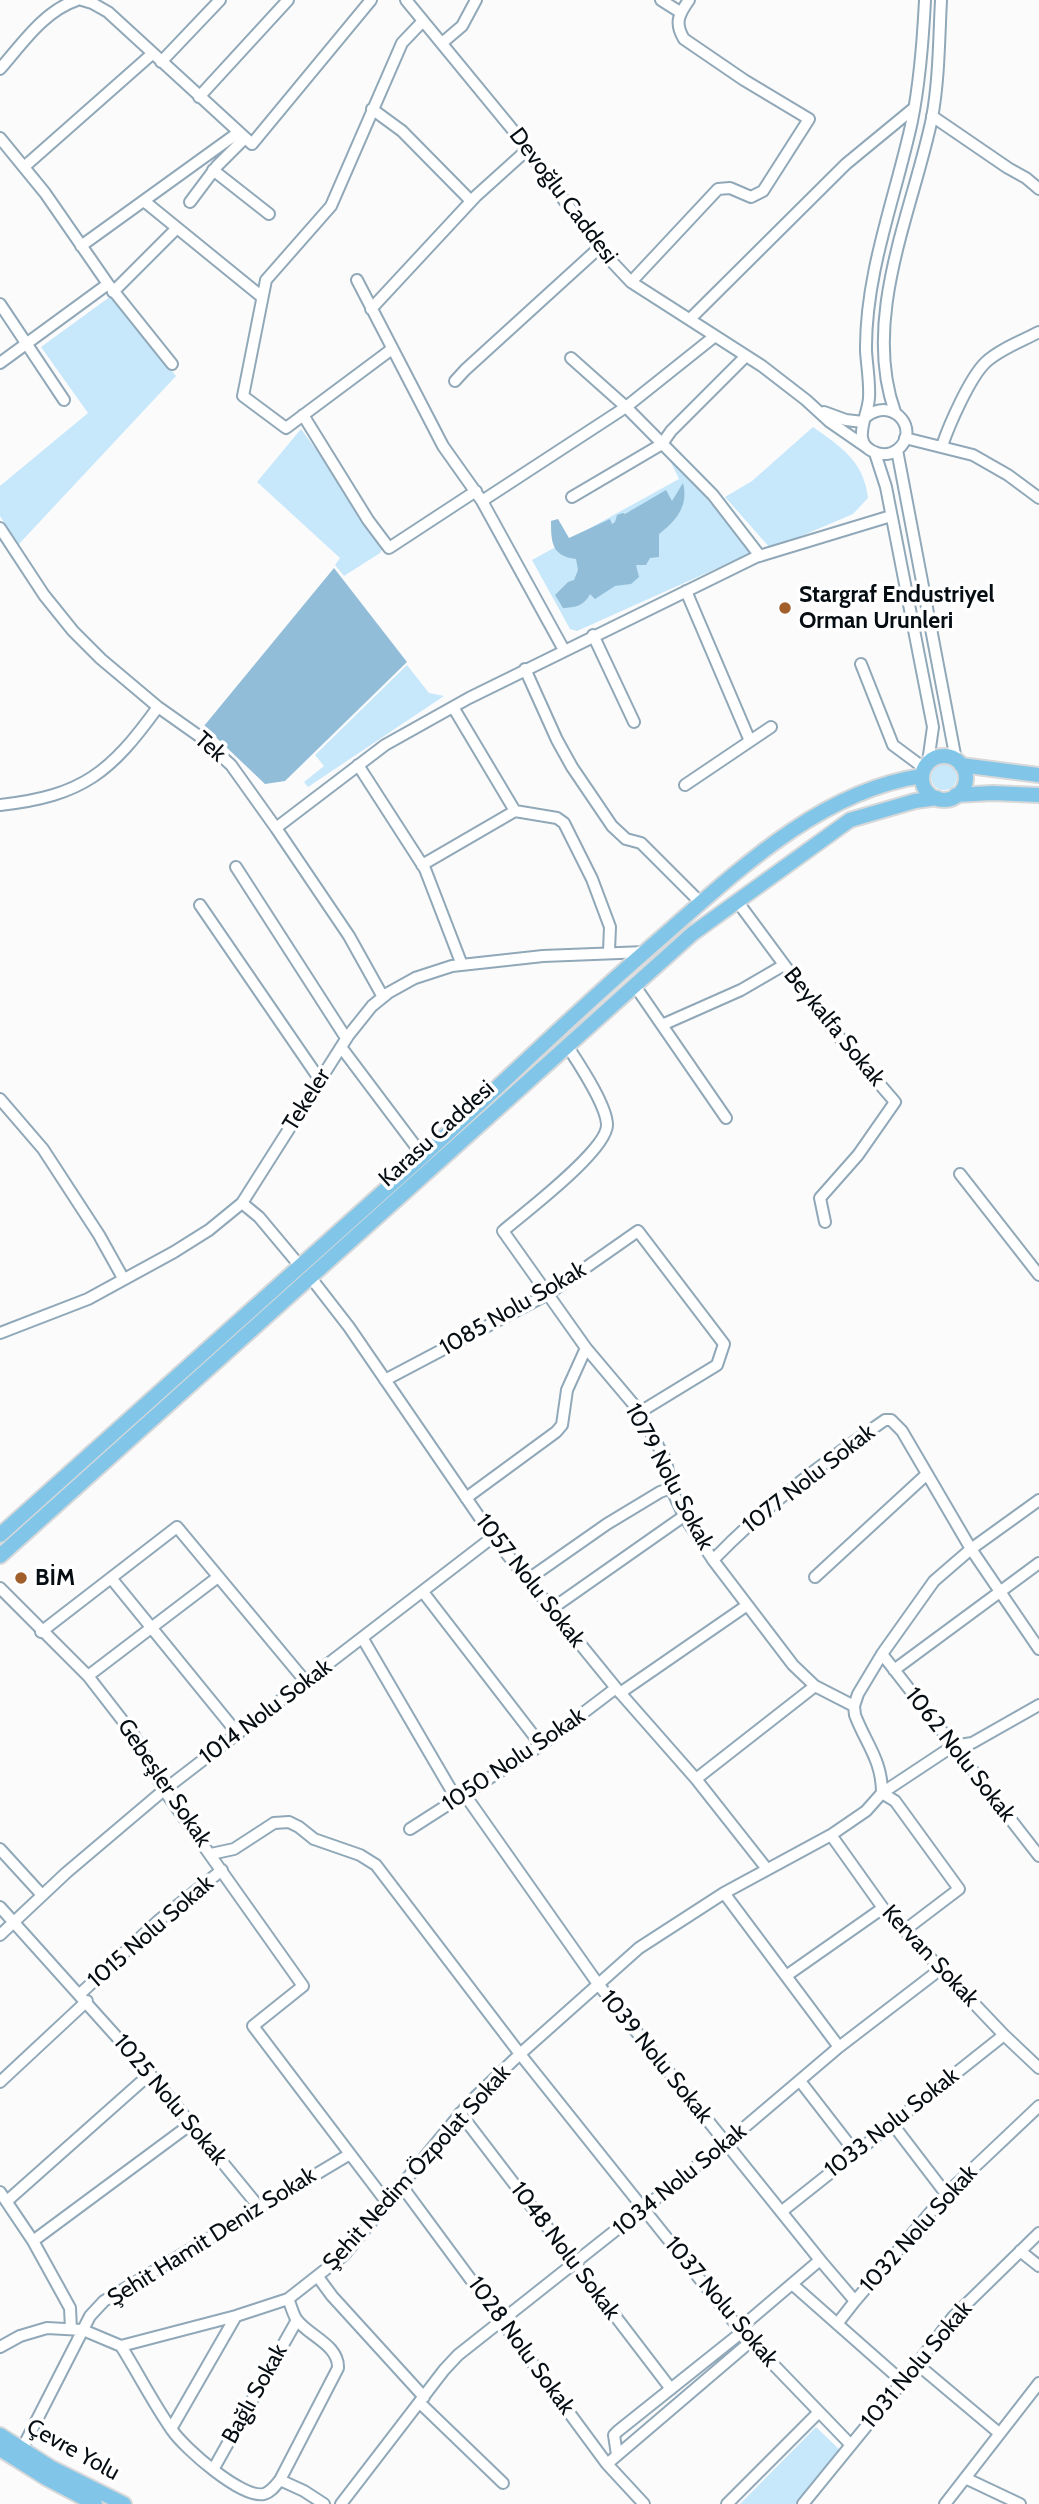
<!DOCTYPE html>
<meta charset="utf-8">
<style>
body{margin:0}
canvas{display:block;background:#fbfbfb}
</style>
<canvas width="1039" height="2504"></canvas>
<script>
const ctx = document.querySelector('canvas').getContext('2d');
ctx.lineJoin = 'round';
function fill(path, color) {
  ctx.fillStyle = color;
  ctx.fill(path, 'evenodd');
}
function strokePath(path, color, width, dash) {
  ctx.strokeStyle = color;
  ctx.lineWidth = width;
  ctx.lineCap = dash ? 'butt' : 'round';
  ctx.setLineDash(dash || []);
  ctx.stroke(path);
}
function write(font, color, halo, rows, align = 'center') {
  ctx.font = font + ' Cabin,sans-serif';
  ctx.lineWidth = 7;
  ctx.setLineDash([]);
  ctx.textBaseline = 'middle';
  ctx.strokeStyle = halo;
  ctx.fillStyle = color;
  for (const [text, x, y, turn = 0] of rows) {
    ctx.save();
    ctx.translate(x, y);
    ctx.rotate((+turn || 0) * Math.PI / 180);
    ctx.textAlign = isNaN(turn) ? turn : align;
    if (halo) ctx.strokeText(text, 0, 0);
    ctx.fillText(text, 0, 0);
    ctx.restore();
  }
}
const green = new Path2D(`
 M111,296L176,376L18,545L0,516V486L88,413L41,347Z
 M813,427C841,447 864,461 868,498L853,514L771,549L725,497L752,481Z
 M301,429L382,539L384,545L380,553L344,576L335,565L340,558L257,482Z
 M669,458L676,460L751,546V553L577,631L570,629L532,560L679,479Z
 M407,665L429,693L444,696L308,787L304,782L324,766L315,755Z
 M931 777a13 13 0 1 1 26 0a13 13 0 1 1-26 0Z
 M816,2427L840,2450L795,2504H740Z`);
const forest = new Path2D(`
 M683,483C689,506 676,521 659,534V557L650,558L646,565H636L639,577L631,584L615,586L595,599L590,594C585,605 575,608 563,608L555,595L568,582L574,580L578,570L576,559C552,556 551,543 551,521L558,519L569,538L610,519L612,524L615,522L617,515L623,513L625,514L666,490L672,501Z
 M334,568L407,662L285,781L265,784L204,726Z`);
const minor = new Path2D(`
 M82,0L92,3L108,12L252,144L371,0
 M406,0L512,129L599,248L631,282L762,366L806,400L830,422L869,449
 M661,0L680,12
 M442,43L462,26L476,0
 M161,62L220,0
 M0,69C22,44 44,11 77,0
 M199,97L288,0
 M372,109L402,131L471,201
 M932,116L1008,168L1026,178L1039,189
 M0,138L45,193L108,284L172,364
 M24,167L152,54
 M213,170L269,214
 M144,201L262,297
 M190,202L217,166L245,138
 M81,246L239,132
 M357,280L443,446L482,501L564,650
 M631,282L718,189L730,188L751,197L763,191L809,119L744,80L684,39C674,23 679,14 689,0
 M113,292L177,228
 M0,304L64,400
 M371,309L476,196L527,150
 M690,319L846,164L914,108
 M392,349L286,428L243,396L266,280L331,206L402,43L423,21
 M571,358L626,407L713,495L760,556
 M0,363L108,284
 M455,381L465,370L599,248
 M824,412L846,420L863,422
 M895,412C861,318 913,210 932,118C939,80 939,39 941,0
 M303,415L368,520L389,548L476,491
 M867,416C895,396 921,432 897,450C892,454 884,455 877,453C849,444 868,417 869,398C870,383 867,366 866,351C865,273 896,196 912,121C920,81 923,41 925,0
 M905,438L973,455L1008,475L1039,498
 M942,446C949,425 970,377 986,362C1000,349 1022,341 1039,332
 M897,450L956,760
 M875,453L886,487L933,727L928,762
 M572,497L662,444L671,431L746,356
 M482,501L626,407L715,336
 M0,528L44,595L73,631L101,659L158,707L199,736L231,765L276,828L349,936L383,997
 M686,591L750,741
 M593,635L634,722
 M861,664L893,745L924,768
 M525,669L557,740L572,767L612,826L626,839L641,843L701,903
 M453,707L515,811
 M358,765L425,869L462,965
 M685,785L771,727
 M0,805C83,796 111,772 158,707
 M276,828L385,745L469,698L756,557L891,516
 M422,865L515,811L557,818L564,823L592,879L610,927L609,951
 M236,867L346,1038
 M737,901L828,1024L895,1102L858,1155L820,1198L825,1222
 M200,905L320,1080
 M635,986L726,1118
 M662,1025L741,990L784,965
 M341,1047L423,1156
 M568,1047C579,1064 606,1104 607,1124C609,1149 524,1213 503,1231L586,1348L640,1412L666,1461L671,1488L684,1516L713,1560L793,1665L815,1686
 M0,1099L43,1149L99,1235L123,1278
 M960,1174L1039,1275
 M242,1203L259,1217L300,1266
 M311,1278L349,1327L493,1537L616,1688L696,1779L767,1869
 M0,1333L88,1299L174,1252L209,1230L242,1203L348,1036L372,1006L388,993L415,978L452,966L543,956L645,952
 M385,1380L548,1294L638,1231L724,1344L717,1365L640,1412
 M466,1498L556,1432L562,1425L567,1390L586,1348
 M713,1560C765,1506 824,1462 885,1420H891L902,1431L971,1549L1039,1649
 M815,1577L927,1474
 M111,1578L238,1734
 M527,1580L607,1524L660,1492L671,1488
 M0,1588L88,1676L133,1734L164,1790L303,1986L253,2026L388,2204
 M423,1592L541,1745
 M550,1610L684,1516
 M41,1632L177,1527L306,1682
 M363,1639L457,1800
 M882,1654L1039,1856
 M894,1670L1039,1563
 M88,1676L218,1577
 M620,1693L746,1606
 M696,1779L815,1686L854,1706
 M465,1795L598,1984L820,2260
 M410,1829L541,1745L616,1688
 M831,1835L883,1908L1004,2035L1039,2068
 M0,1849L42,1895
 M211,1854L234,1849L274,1823L289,1822L299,1827L314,1839L360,1855L376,1865L520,2054L742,2332L851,2445
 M724,1893L839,2047
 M0,1907L150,2074L259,2207
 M905,1930L959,1889L895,1801L882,1793L953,1746L972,1743L1039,1705
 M0,1935L66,1873L164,1790L493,1537
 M786,1976L883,1908
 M80,1994L158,1921L222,1870
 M800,2081L855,2152
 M0,2082L87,2001
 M460,2113L671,2389
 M891,2122L946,2194
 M401,2185L607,2464L644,2504
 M0,2192L33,2241L70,2308L71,2329
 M7,2201L150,2074
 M781,2212L1004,2035
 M33,2241L191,2124
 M1020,2251L1039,2266
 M318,2277L332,2296L424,2397
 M792,2284L903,2382
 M837,2324L855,2301
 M739,2329L820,2260L855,2301L946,2194L1039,2106
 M121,2346C138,2373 153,2403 172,2430C184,2448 242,2499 264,2494C271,2492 275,2486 280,2480L304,2491L324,2504
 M0,2347L20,2336L47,2328L83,2330L121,2346L236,2316L288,2299L344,2255L470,2102L520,2054L639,1948L724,1893L831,1835L866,1811L882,1793C882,1760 866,1744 855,1715L854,1706L858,1694L882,1654L934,1581L971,1549L1039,1500
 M917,2364L999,2433
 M420,2403L503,2483
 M171,2429L236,2316
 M22,2449L90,2316L104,2301L350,2154
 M617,2455L614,2435L618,2431L742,2332
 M607,2464L750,2342
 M214,2468L297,2320
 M965,2478L1020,2504
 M280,2480L338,2368C339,2345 309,2336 297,2320C293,2315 291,2305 288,2299
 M341,2504L444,2370L458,2355L726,2143L839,2047L942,1968
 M727,2504L819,2412
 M803,2504L917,2364L953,2317L1039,2233
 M945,2504L1039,2383`);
const major = new Path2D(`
 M922 778a22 22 0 1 1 44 0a22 22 0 1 1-44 0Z
 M961,765L1039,775
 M956,795L992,793L1039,795
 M0,1535C141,1408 283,1283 423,1156C498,1088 570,1017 646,951C726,882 813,792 922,776
 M0,1556L692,934L850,820L915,801L937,798
 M0,2435L50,2467L124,2504
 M0,2449L46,2478L95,2504`);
const markers = [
 [785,608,7,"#a15f2b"],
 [21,1578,7,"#a15f2b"]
];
const streetNames = [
 ["Devoğlu Caddesi",563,196,53],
 ["Tek",210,747,41],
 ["Beykalfa Sokak",834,1027,51],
 ["Tekeler",307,1100,-58],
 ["Karasu Caddesi",437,1134,-42],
 ["1085 Nolu Sokak",513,1309,-30],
 ["1079 Nolu Sokak",669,1477,62],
 ["1077 Nolu Sokak",809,1479,-38],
 ["1057 Nolu Sokak",530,1581,52],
 ["1014 Nolu Sokak",266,1712,-37],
 ["1062 Nolu Sokak",960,1755,52],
 ["1050 Nolu Sokak",514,1760,-34],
 ["Gebeşler Sokak",164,1783,56],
 ["1015 Nolu Sokak",151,1932,-41],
 ["Kervan Sokak",930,1956,47],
 ["1039 Nolu Sokak",656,2057,51],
 ["1025 Nolu Sokak",170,2100,50],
 ["1033 Nolu Sokak",892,2123,-38],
 ["Şehit Nedim Özpolat Sokak",417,2168,-48],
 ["1034 Nolu Sokak",680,2180,-39],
 ["1032 Nolu Sokak",919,2229,-48],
 ["Şehit Hamit Deniz Sokak",212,2237,-32],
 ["1048 Nolu Sokak",565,2251,53],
 ["1037 Nolu Sokak",721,2302,50],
 ["1028 Nolu Sokak",521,2346,54],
 ["1031 Nolu Sokak",917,2365,-50],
 ["Bağlı Sokak",255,2394,-61],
 ["Çevre Yolu",73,2450,29]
];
const poiNames = [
 ["Stargraf Endustriyel",799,595],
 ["Orman Urunleri",799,621],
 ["BİM",35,1578]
];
fill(green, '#c7e7fb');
fill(forest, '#92bdd8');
strokePath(minor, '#90a8b8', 14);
strokePath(major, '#d7d8d9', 18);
strokePath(minor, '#fff', 10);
strokePath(major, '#81c6e9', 14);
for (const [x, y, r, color] of markers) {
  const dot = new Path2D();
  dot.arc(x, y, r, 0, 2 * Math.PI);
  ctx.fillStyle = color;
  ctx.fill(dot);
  strokePath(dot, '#fff', 2.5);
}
write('23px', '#060e13', '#fff', streetNames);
write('bold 23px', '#060e13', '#fff', poiNames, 'left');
</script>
